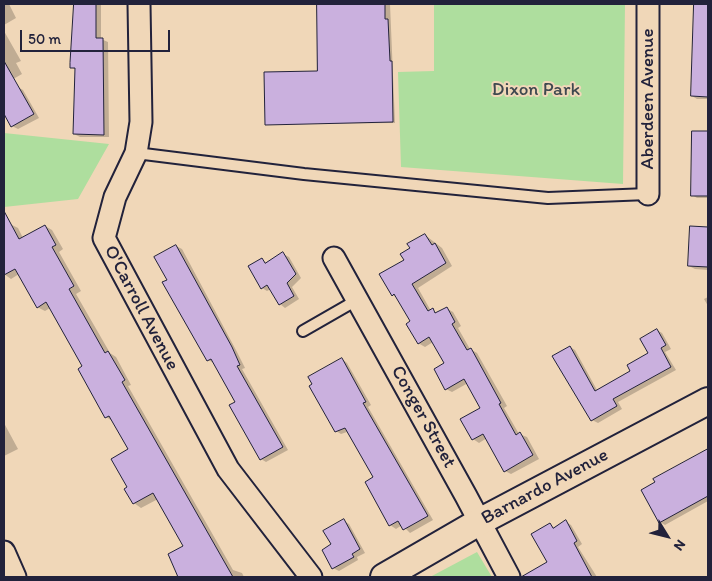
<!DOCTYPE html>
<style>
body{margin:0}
#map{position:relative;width:712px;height:581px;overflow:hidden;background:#f0d7b8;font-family:Itim,sans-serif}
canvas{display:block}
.frame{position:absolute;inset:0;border:5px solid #22223b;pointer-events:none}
.north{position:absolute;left:642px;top:511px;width:50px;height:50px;-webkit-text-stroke:4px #f0d7b8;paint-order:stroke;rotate:126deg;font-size:14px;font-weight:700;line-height:20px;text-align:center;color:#22223b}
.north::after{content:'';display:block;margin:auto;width:18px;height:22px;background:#22223b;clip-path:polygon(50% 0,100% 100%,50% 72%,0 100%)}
.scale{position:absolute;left:20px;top:30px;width:150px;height:22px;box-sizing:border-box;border:2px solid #22223b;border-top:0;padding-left:6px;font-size:15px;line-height:18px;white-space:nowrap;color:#22223b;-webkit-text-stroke:4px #f0d7b8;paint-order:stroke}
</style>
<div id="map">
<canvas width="712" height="581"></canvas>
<div class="frame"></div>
<div class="north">N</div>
<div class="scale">50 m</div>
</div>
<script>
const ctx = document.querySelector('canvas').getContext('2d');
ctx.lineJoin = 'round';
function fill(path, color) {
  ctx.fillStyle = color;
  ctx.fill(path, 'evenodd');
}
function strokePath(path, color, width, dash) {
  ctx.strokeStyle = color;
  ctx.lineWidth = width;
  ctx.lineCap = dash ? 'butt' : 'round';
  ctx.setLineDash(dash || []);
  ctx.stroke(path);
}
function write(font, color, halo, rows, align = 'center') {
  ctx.font = font + ' Itim,sans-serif';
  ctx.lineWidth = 4;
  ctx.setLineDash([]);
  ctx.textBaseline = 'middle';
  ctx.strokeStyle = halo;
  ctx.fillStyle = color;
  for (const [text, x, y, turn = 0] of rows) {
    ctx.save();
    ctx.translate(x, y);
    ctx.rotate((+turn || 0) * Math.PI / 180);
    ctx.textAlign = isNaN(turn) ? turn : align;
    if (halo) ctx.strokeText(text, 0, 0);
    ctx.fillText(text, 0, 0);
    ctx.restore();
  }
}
const green = new Path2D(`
 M434,4H625L623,184L401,167L398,72L434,71Z
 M4,133L109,144L78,199L4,207Z
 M477,552L492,577H430Z`);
const shadow = new Path2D(`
 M4,4H9L16,18L4,25Z
 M75,4H101V39L108,42L109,137H80L74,134L76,70L71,67V63Z
 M317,4H390L395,123L266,124L318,72Z
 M695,4H708V99H697L692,96Z
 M4,31L21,61L16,63L22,74L8,82L4,80Z
 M18,87L23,90L39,118L18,129L12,126L4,111V95Z
 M693,132L708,133V198H697L692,195Z
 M10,224L18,228L23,238L45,226L52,230L63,249L59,252L81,291L76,294L110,353L116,357L131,385L128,386L233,570L242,573L244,577H174L178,575L184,546L158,499L141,508L134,503L129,488L130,450L114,422L106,417L79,369L83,367L50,308L45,311L37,307L19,274L11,279L4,274V228Z
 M691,228H708V270L695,269L689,266Z
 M425,235L442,248L452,266L418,288L431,311L438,313L446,308L453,312L461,326L458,328L470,349L477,353L507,406L504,408L519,434L527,437L539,459L511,474L505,471L487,438L479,443L473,439L482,408L468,383L452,392L446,389L445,364L433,342L425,347L418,343L412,322L398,298L392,295L412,249Z
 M176,246L182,249L237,352L245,368L242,369L288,450L266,462L261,459L236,402L214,363L208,360L168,280Z
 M283,254L289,257L301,278L292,287L299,299L285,308L280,304L271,289L267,291L262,288V260L267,263Z
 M708,297V306L704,299Z
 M657,330L662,333L671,349L665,352L676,370L618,402L622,409L598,423L592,420L570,347L575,350L597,390L632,371L650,353Z
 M342,359L347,363L371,405L368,407L433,520L410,533L402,525L396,529L390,525L366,482L375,477L347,432L341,434L336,431Z
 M4,423L18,449L4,456Z
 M708,451V501L665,525L660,522L655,480Z
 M344,521L349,524L365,553L357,557L358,560L339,571L333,568V545Z
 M566,522L571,525L582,544L578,547L597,577H561L550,525L555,528Z`);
const building = new Path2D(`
 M74,4H96V38H103L104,135L73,134L75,68H70V63Z
 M317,4H385V19H388L390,61H392L393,122L265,125L264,72L317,71Z
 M694,4H708V97L691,96Z
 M4,61L34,114L11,127L4,114Z
 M692,131H708V196H691Z
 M4,211L19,239L45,225L56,245L52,247L74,286L69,289L105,353L108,351L125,380L122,382L233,577H178L168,554L183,546L153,493L133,504L124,489L127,487L111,459L128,449L109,416L105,418L78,369L82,366L46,302L37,308L15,269L4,275Z
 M690,226L708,227V267L688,266Z
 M425,234L432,245L435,243L446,263L412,284L428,311L433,308L435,313L447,307L455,322L452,324L467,350L471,348L501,403L499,404L516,435L520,432L533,455L504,472L483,434L472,440L460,419L480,408L464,379L445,390L434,369L444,363L429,337L418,344L406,324L410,321L394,294L392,296L379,274L404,260L400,254L410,248L407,244Z
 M176,245L232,347L240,365L237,366L283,447L260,460L229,405L235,402L211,359L207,361L162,282L167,280L154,257Z
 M283,252L296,274L287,283L294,296L279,305L267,285L261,289L248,266L262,258L265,263Z
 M657,329L666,345L661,348L671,367L613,399L617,406L591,421L552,356L570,346L595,391L630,371L627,365L648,353L640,339Z
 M342,358L366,402L363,403L428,516L403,530L398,521L389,526L365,482L373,477L345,428L335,432L309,386L312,384L308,377Z
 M708,449V496L659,523L641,490L655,482L653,479Z
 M344,519L360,549L352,554L354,557L332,569L322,550L331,544L323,531Z
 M566,520L577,541L574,543L592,577H521L547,562L531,534L550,523L553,528Z`);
const service = new Path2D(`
 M136,153L304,174L548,198L648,194
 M303,331L357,300`);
const minor = new Path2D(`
 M139,4L141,122L136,153L115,197L104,238L228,469L311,577
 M648,4V194
 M334,258L466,496L509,577
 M4,552L15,577`);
const tertiary = new Path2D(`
 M384,577L479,522L708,401`);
const parkNames = [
 ["Dixon Park",536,90]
];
const streetNames = [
 ["Aberdeen Avenue",648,99,-90],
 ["O'Carroll Avenue",141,308,62],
 ["Conger Street",423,417,61],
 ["Barnardo Avenue",545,487,-28]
];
fill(green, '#aede9e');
fill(shadow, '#0003');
fill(building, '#cab0de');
strokePath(building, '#22223b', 1);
strokePath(service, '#22223b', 14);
strokePath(minor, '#22223b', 25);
strokePath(tertiary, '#22223b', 30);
strokePath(service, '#f0d7b8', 10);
strokePath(minor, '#f0d7b8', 21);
strokePath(tertiary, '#f0d7b8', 26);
write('19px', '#3e484f', '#f0d7b8', parkNames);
write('19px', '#22223b', '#f0d7b8', streetNames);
</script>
